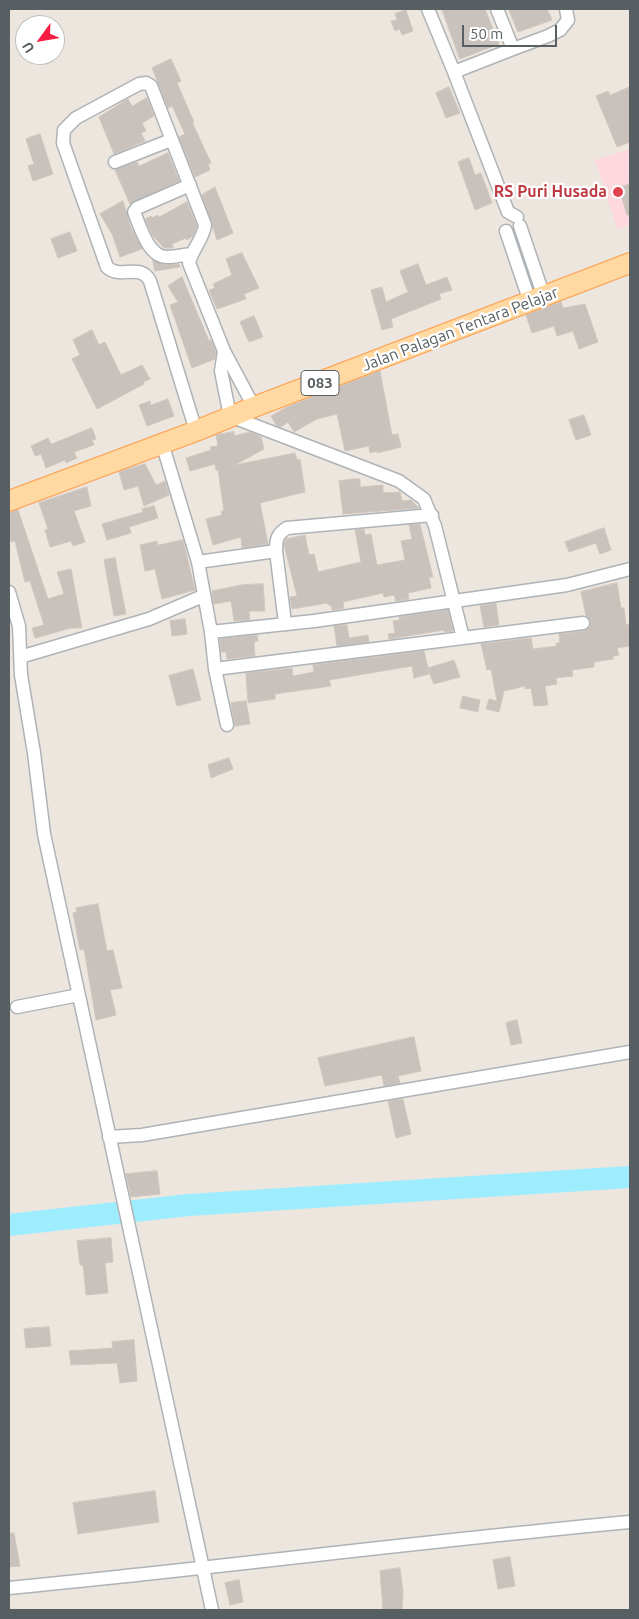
<!DOCTYPE html>
<style>
body{margin:0}
#map{position:relative;width:639px;height:1619px;overflow:hidden;background:#ede6df;font-family:Ubuntu,sans-serif}
canvas{display:block}
.frame{position:absolute;inset:0;border:10px solid #585f62;pointer-events:none}
.north{position:absolute;left:15px;top:15px;width:50px;height:50px;box-sizing:border-box;background:#fff;border:1px solid #bcbfc0;border-radius:50%;rotate:238deg;font-size:14px;font-weight:700;line-height:20px;text-align:center;color:#585f62}
.north::after{content:'';display:block;margin:auto;width:18px;height:22px;background:#f61c42;clip-path:polygon(50% 0,100% 100%,50% 72%,0 100%)}
.scale{position:absolute;left:462px;top:25px;width:95px;height:22px;box-sizing:border-box;border:2px solid #585f62;border-top:0;padding-left:6px;font-size:15px;line-height:18px;white-space:nowrap;color:#585f62;-webkit-text-stroke:4px #fff;paint-order:stroke}
</style>
<div id="map">
<canvas width="639" height="1619"></canvas>
<div class="frame"></div>
<div class="north">U</div>
<div class="scale">50 m</div>
</div>
<script>
const ctx = document.querySelector('canvas').getContext('2d');
ctx.lineJoin = 'round';
function fill(path, color) {
  ctx.fillStyle = color;
  ctx.fill(path, 'evenodd');
}
function strokePath(path, color, width, dash) {
  ctx.strokeStyle = color;
  ctx.lineWidth = width;
  ctx.lineCap = dash ? 'butt' : 'round';
  ctx.setLineDash(dash || []);
  ctx.stroke(path);
}
function write(font, color, halo, rows, align = 'center') {
  ctx.font = font + ' Ubuntu,sans-serif';
  ctx.lineWidth = 4.5;
  ctx.setLineDash([]);
  ctx.textBaseline = 'middle';
  ctx.strokeStyle = halo;
  ctx.fillStyle = color;
  for (const [text, x, y, turn = 0] of rows) {
    ctx.save();
    ctx.translate(x, y);
    ctx.rotate((+turn || 0) * Math.PI / 180);
    ctx.textAlign = isNaN(turn) ? turn : align;
    if (halo) ctx.strokeText(text, 0, 0);
    ctx.fillText(text, 0, 0);
    ctx.restore();
  }
}
const medical = new Path2D(`
 M630,149V225L617,229L595,160Z`);
const river = new Path2D(`
 M9,1225L189,1205L630,1177`);
const building = new Path2D(`
 M442,9H485L499,44L460,59Z
 M509,9H547L552,20L518,32Z
 M406,10L413,31L402,35L400,29L395,31L391,21L397,20L395,14Z
 M171,59L181,81L177,83L194,122H192L211,163L208,164L210,170L195,177L179,137L185,134L172,106L168,108L152,68Z
 M449,87L460,113L446,118L436,93Z
 M630,87V142L617,147L596,96L608,91L610,95Z
 M147,98L154,116L142,123L146,131L141,133L145,141L114,154L99,117L128,99L132,106Z
 M40,134L53,174L33,181L28,166L34,164L26,139Z
 M168,153L179,181L130,204L115,170L137,162L139,166Z
 M469,158L475,175L481,173L492,203L475,210L458,162Z
 M630,184V215H627L619,188Z
 M215,187L233,233L217,240L202,195Z
 M123,201L131,228L142,249L120,257L112,234L100,214Z
 M187,202L197,226L193,236L187,240L186,238L172,244L173,248H164L153,236L145,219L151,216L152,218L158,215L159,217Z
 M70,232L77,251L58,258L51,239Z
 M242,253L259,288L244,294L246,299L217,309L209,290L215,288L213,284L232,275L226,259Z
 M153,260L165,265L179,264L180,267L155,271Z
 M418,264L426,285L447,277L452,290L439,294L441,299L391,319L393,327L382,330L371,290L382,287L386,302L408,292L400,271Z
 M182,277L209,341L211,340L216,352L215,359L192,368L170,305L178,302L168,286Z
 M561,302L563,308L585,304L598,342L579,349L573,331L557,336L554,326L532,333L526,315Z
 M254,316L263,337L249,342L240,322Z
 M92,330L99,345L105,342L121,375L142,365L150,379L143,382L144,384L97,409L72,359L80,355L73,340Z
 M380,371L392,435L398,434L401,447L377,453V451L370,453L369,446L345,451L337,414L317,419L294,432L288,422L281,427L276,425L271,416L287,407Z
 M168,399L174,416L147,426L139,405L150,401L151,405Z
 M584,415L591,435L576,440L569,420Z
 M92,428L96,439L92,440L94,445L74,452L77,458L66,463L65,460L46,468L41,454L35,456L31,446L48,438L51,444Z
 M234,432V436L250,432L261,437L264,449L235,465L295,453L297,460L300,459L305,492L260,503L268,544L242,548L241,537L213,545L206,519L222,515L221,511H224L218,470H216L215,464L190,471L186,458L211,450L210,447L218,446L216,435Z
 M145,464L156,485L165,481L169,495L144,506L138,486L124,490L119,472Z
 M354,479H360V487L383,485V493L400,492L402,501L411,500L419,508L343,514L339,481Z
 M87,487L91,506L74,511L85,542L73,546L71,541L50,547L45,530L48,529L39,503Z
 M154,506L158,518L129,527L131,533L107,540L102,524L143,512L142,509Z
 M18,510L48,599L64,594L57,572L71,569L82,628H71L35,638L32,628L44,625L30,581L25,582L15,541L11,542L9,534V513Z
 M420,524L433,577H429L431,588L408,593L409,599L396,601L394,595L384,597L383,593L343,602L344,608L332,610L331,605H328L327,603L292,609L290,597L297,596L284,545L286,539L305,535L309,555L314,554L318,572L361,562L355,530L364,529L365,535L371,534L377,565L405,560L401,541L412,539L409,525Z
 M604,528L611,550L600,554L596,543L569,552L565,542Z
 M183,540L195,590L162,599L155,569L145,571L140,545L157,541L158,545Z
 M115,558L126,614L114,616L104,560Z
 M617,583L621,608H624L626,625L630,624V646L617,648L619,655L613,656V659L594,662V667L572,670L573,676L556,678L557,684L545,686L548,705L534,706L531,688L525,689V686L504,691L499,712L486,709L489,699L497,701L491,669L487,670L481,644L531,638L533,649L557,646L556,643H560L559,634L584,631L590,627L591,622L586,616L581,592Z
 M263,584L265,611H249L250,620L234,621L231,601L214,604L212,591L241,585Z
 M496,603L499,625L484,627L480,606Z
 M448,610L453,631L444,632V630L389,639L388,634L395,633L393,621L400,620L399,617Z
 M185,619L187,634L172,636L170,621Z
 M347,625L349,638L368,635L369,642L337,646L334,626Z
 M257,635L258,641L254,642L255,656L227,659L226,652H221L220,639Z
 M424,651L428,668L454,660L460,677L434,684L428,670L429,674L414,678L412,666L329,680L331,686L275,694V699L248,703L246,673L292,668L293,676L314,672L313,665Z
 M193,669L201,700L177,706L169,676Z
 M463,696L480,700L478,712L460,708Z
 M246,701L250,724L235,726L231,703Z
 M229,758L233,769L211,778L208,765Z
 M98,904L107,951L113,950L122,988L110,990L116,1015L96,1020L84,949L80,950L73,913L77,912L76,908Z
 M517,1020L522,1043L511,1045L506,1023Z
 M414,1037L421,1071L398,1076L400,1083L384,1086L382,1075L325,1086L318,1058Z
 M403,1099L411,1134L396,1138L388,1101Z
 M157,1171L160,1194L131,1197L126,1174Z
 M111,1238L113,1262L105,1263L108,1293L86,1295L83,1265H80L77,1241Z
 M49,1327L51,1346L26,1348L24,1329Z
 M134,1340L137,1381L120,1383L117,1363L71,1365L69,1351L113,1348L112,1342Z
 M155,1491L159,1522L78,1534L73,1503Z
 M14,1533L20,1566L9,1567V1534Z
 M510,1557L515,1586L498,1589L493,1560Z
 M400,1568L403,1592L402,1610H383L380,1571Z
 M239,1580L243,1602L230,1605L225,1583Z`);
const minor = new Path2D(`
 M428,9L454,72L513,49L497,9
 M513,49L548,36L560,30L568,20L566,9
 M454,72L508,212L517,217
 M115,162L171,140
 M190,185L137,208L134,212C140,226 148,257 167,257C175,257 183,255 191,254
 M520,226L544,297
 M506,231L530,302
 M224,351L221,371L230,416L399,481L424,499L435,526L463,638
 M196,431L150,281C140,262 120,280 107,267L63,143L64,130L76,118L139,84L146,83L151,86L205,225C203,240 192,249 189,263L224,351L254,407
 M162,443L198,562L211,632L215,669L227,725
 M198,562L276,551
 M9,592L19,626L21,675L34,753L44,834L212,1610
 M285,623L276,551C276,539 277,534 287,528L432,515
 M211,632L314,621L567,585L630,569
 M20,657L149,619L203,596
 M215,669L583,623
 M17,1007L79,995
 M109,1137L142,1135L630,1052
 M9,1588C216,1568 423,1541 630,1522`);
const primary = new Path2D(`
 M9,501L196,431L254,407L630,263`);
const markers = [
 [618,192,6,"#e0444e"]
];
const shields = [
 [320,383,38]
];
const shieldNames = [
 ["083",320,383]
];
const healthNames = [
 ["RS Puri Husada",607,192]
];
const streetNames = [
 ["Jalan Palagan Tentara Pelajar",460,329,-21]
];
fill(medical, '#fdd8de');
strokePath(river, '#9dedff', 22);
fill(building, '#c8c1bc');
strokePath(building, '#d2c6bd', 1);
strokePath(minor, '#aeb3b7', 15);
strokePath(primary, '#fc9d49', 22);
strokePath(minor, '#fff', 12);
strokePath(primary, '#ffd8a2', 20);
for (const [x, y, r, color] of markers) {
  const dot = new Path2D();
  dot.arc(x, y, r, 0, 2 * Math.PI);
  ctx.fillStyle = color;
  ctx.fill(dot);
  strokePath(dot, '#fff', 2);
}
for (const [x, y, w] of shields) {
  const box = new Path2D();
  box.roundRect(x - w / 2, y - 12.5, w, 25, 4);
  ctx.fillStyle = '#fff';
  ctx.fill(box);
  strokePath(box, '#585f62', 1);
}
write('bold 15px', '#585f62', null, shieldNames);
write('bold 16px', '#be3a42', '#fff', healthNames, 'right');
write('16px', '#585f62', '#fff', streetNames);
</script>
